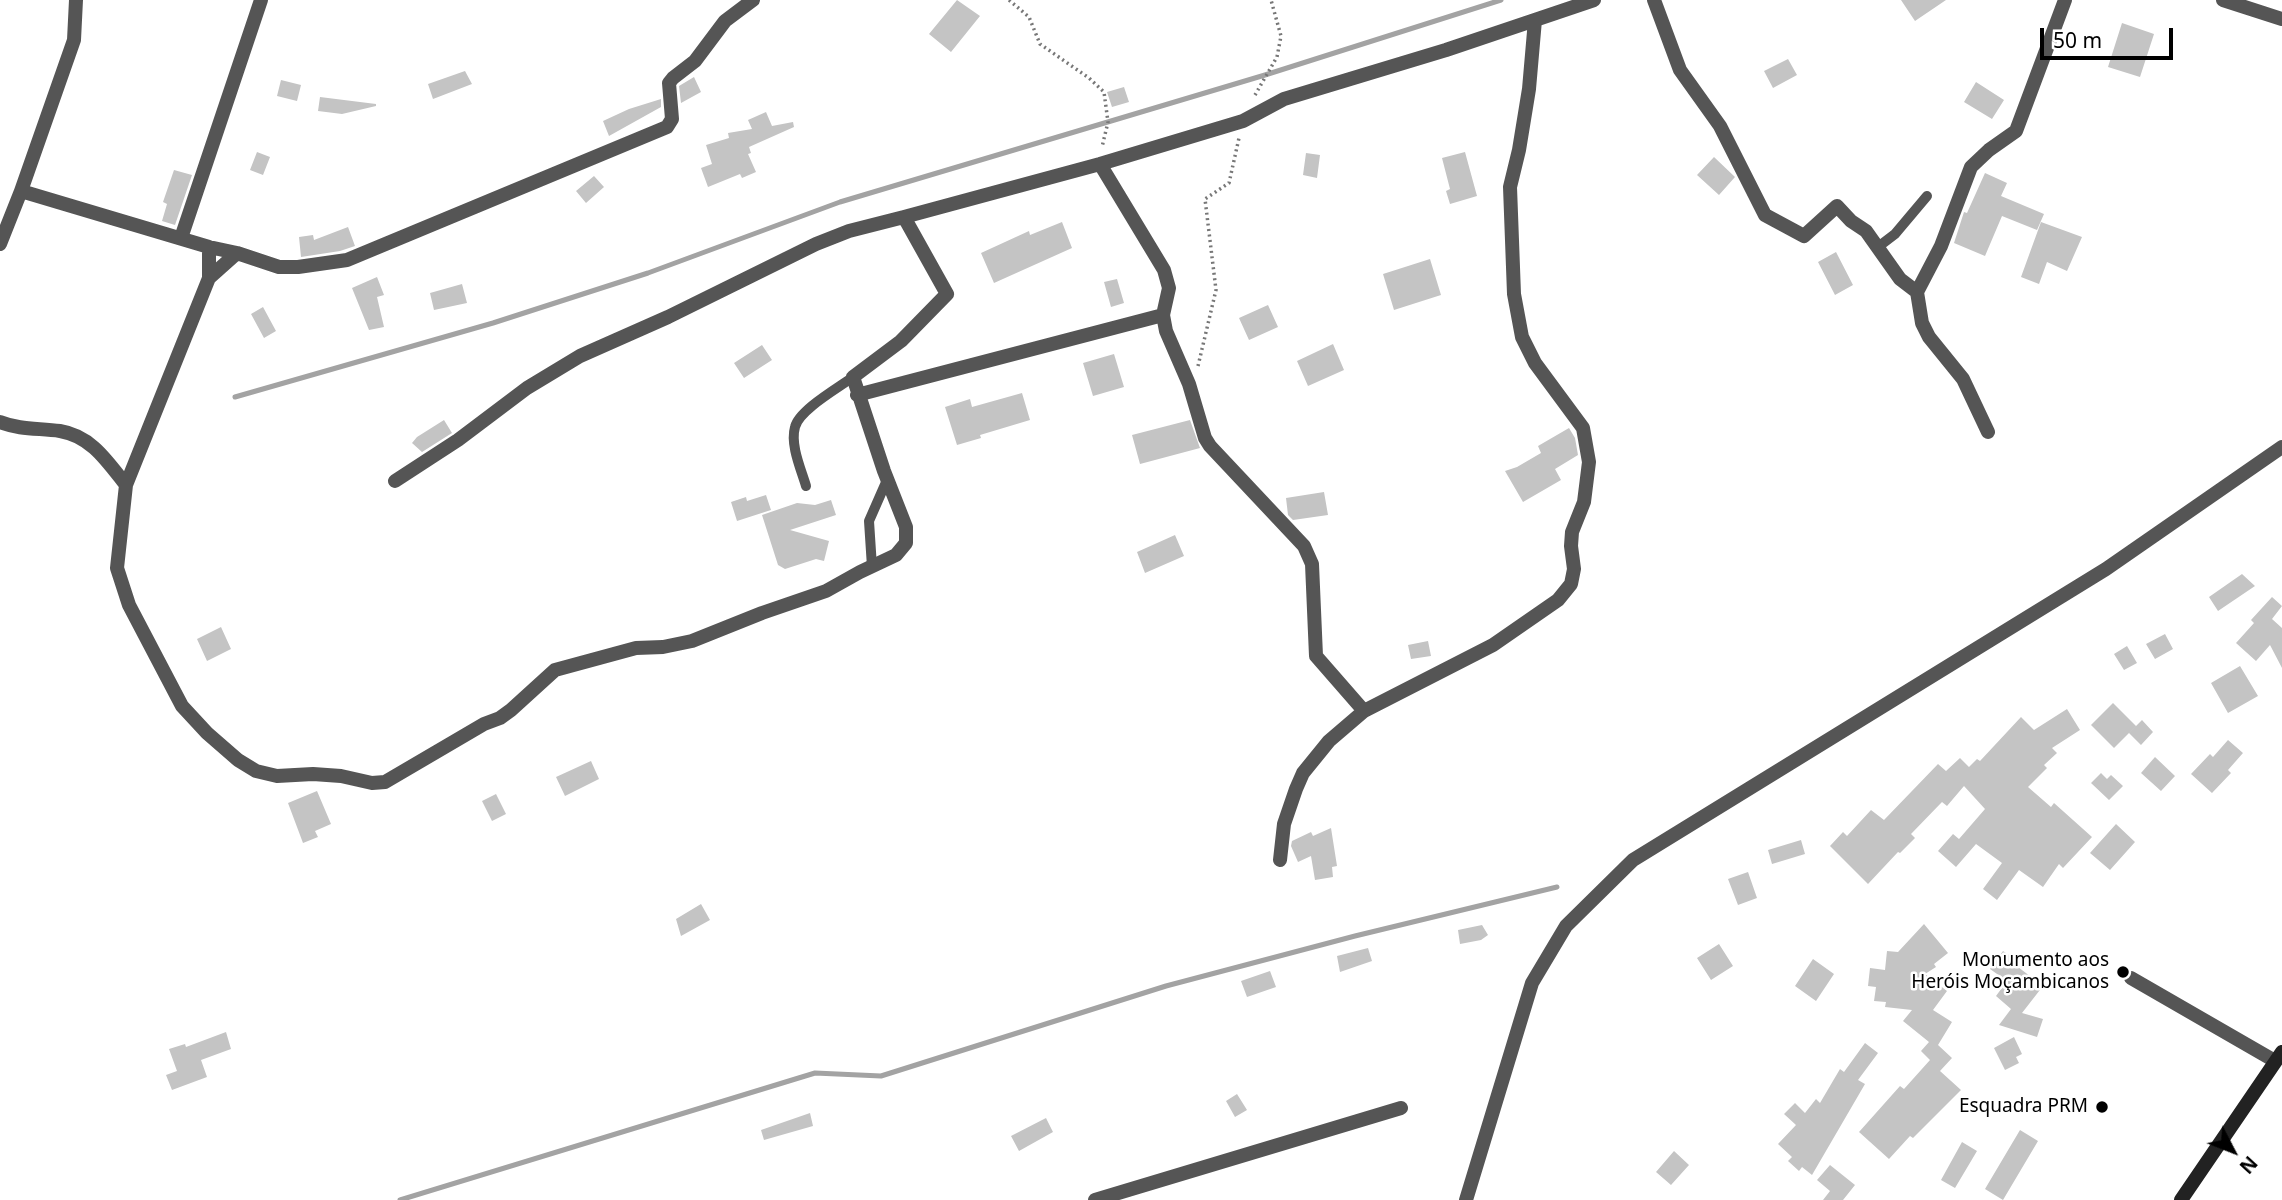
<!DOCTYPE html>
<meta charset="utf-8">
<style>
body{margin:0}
#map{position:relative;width:2282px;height:1200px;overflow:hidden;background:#fff;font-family:"Noto Sans",sans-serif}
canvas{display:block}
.north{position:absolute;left:2198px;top:1116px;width:70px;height:70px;-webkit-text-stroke:5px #fff;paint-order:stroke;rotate:132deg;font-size:19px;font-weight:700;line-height:28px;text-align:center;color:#000}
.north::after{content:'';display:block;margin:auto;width:24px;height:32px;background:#000;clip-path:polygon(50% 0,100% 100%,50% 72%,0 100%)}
.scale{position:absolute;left:2040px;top:28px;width:133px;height:32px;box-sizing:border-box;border:4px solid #000;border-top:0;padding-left:9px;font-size:21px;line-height:24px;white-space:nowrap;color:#000;-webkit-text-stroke:5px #fff;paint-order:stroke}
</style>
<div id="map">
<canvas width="2282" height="1200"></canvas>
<div class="north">N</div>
<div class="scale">50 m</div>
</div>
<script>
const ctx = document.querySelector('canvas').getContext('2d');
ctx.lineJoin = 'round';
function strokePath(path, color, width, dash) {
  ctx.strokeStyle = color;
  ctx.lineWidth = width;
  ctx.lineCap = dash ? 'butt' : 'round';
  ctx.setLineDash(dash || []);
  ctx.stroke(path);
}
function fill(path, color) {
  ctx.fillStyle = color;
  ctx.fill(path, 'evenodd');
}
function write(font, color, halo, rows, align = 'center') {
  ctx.font = font + ' "Noto Sans",sans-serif';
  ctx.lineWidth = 5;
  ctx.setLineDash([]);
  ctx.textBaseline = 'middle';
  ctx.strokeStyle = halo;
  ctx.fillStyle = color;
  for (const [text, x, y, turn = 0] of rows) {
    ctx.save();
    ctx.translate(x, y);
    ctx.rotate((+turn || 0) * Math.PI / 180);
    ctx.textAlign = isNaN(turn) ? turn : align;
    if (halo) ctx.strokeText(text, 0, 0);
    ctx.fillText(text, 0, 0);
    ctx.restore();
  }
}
const stream = new Path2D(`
 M235,397L493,323L648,273L840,202L1265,75L1501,0
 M400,1200L815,1073L881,1076L1166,986L1355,936L1557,887`);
const building = new Path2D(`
 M957,0L980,16L951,52L929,34Z
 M1901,0H1946L1915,21Z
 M2122,23L2154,34L2140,77L2108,67Z
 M1788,59L1797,75L1773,88L1764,71Z
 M465,71L472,84L433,99L428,84Z
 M694,77L701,92L681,103L679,86Z
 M281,80L301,85L297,101L277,96Z
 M1976,82L2004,100L1992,119L1964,102Z
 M1124,87L1129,102L1112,107L1107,92Z
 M320,97L376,104V106L342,114L318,111Z
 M661,99V107L609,136L603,121L629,109Z
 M766,112L772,126L793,122L794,127L749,147L751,153L748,154L756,172L742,178L740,174L708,187L701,168L712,164L706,145L729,138L728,133L752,129L748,120Z
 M257,152L270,157L263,175L250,170Z
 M1465,152L1477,196L1450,204L1446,191L1450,189L1442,158Z
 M1306,153L1320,155L1317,178L1303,175Z
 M1714,157L1735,177L1719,195L1697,175Z
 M174,170L192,175L175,225L162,221L167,204L163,202Z
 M1985,173L2007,183L2001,196L2044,214L2037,230L2002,216L1985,256L1954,243L1964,212L1967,213Z
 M594,176L604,187L586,203L576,191Z
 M1062,222L1072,248L994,283L981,253L1029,231L1030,235Z
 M2041,222L2082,237L2067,271L2047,262L2039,284L2021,277Z
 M348,227L355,246L340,251L301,257L299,237L313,235L314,240Z
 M1836,252L1853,285L1835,295L1818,262Z
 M1430,259L1441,295L1394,310L1383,274Z
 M377,277L384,295L377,297L384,327L369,330L352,288Z
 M1117,279L1124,303L1111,307L1104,282Z
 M462,284L467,303L434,310L430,293Z
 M1268,305L1278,327L1249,340L1239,318Z
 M263,307L276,331L264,338L251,314Z
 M1333,344L1344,370L1308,386L1297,361Z
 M762,345L772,360L744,378L734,363Z
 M1114,354L1124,387L1093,396L1083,363Z
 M1022,393L1030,420L980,435L981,438L957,445L945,407L970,399L972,407Z
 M444,420L452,433L422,452L412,443L417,437Z
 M1190,420L1200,448L1140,464L1132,435Z
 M1569,428L1575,438L1578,455L1555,469L1561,480L1523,502L1505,471L1517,467L1541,453L1538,446Z
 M1324,492L1328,515L1293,520L1288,515L1286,498Z
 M766,495L771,510L737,521L731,502L746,497L747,501Z
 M831,500L836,515L790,530L829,541L824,561L816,559L785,569L778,565L762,515L797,503L815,505Z
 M1175,535L1184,556L1145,573L1137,552Z
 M2242,574L2255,586L2218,611L2209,597Z
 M2272,597L2282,606L2272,619L2282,628V668L2270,645L2256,661L2236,643L2254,623L2251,620Z
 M221,627L231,649L207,661L197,639Z
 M2165,634L2173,649L2155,659L2146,644Z
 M1428,641L1431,656L1411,659L1408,645Z
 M2127,646L2137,663L2124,670L2114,654Z
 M2240,666L2258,696L2228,713L2211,683Z
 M2113,703L2136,726L2114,748L2091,725Z
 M2067,709L2080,730L2052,748L2057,753L2044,765L2047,768L2028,787L2051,807L2054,803L2092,837L2063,868L2059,864L2043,887L2019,870L1997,900L1983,889L2002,863L1976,844L1956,867L1938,851L1953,834L1959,839L1985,809L1964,786L1947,806L1942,802L1911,834L1915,838L1900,853L1898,852L1868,884L1830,846L1843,832L1847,836L1871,810L1884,820L1938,764L1946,771L1960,758L1969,767L1977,759L1980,761L2021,717L2034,730Z
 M2142,720L2153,732L2141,745L2129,733Z
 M2228,740L2243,753L2228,770L2231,773L2212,793L2191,774L2210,754L2213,757Z
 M2155,757L2175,776L2161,791L2141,773Z
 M591,761L599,779L565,796L556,777Z
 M2101,773L2107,779L2111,775L2123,786L2109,800L2091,783Z
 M317,791L331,824L315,831L318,837L303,843L288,803Z
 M496,794L506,814L492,821L482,801Z
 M2116,824L2135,842L2110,870L2090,853Z
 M1331,828L1337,866L1332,867L1333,877L1315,880L1311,856L1298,862L1291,846L1292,841L1311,832L1313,836Z
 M1801,840L1805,854L1772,864L1768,850Z
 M1748,872L1757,898L1738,905L1728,879Z
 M701,904L710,920L681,936L676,919Z
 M1924,924L1948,953L1934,964L1936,967L1925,974L1947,991L1933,1010L1952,1022L1938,1045L1952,1058L1940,1071L1961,1090L1913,1138L1910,1136L1889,1159L1859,1132L1900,1086L1904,1089L1930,1060L1921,1051L1929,1042L1903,1021L1912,1010L1885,1007L1886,1002L1874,1001L1876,987L1868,986L1870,968L1885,970L1887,951L1898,952Z
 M1482,925L1488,935L1481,940L1460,944L1458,930Z
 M1719,944L1733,966L1711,980L1697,958Z
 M1368,948L1372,961L1340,972L1337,956Z
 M2003,951L2021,963L2018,967L2043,986L2022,1013L2043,1019L2037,1037L1999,1025L2011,1009L1996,996L2007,981L1990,969Z
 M1813,959L1834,974L1816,1001L1795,986Z
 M1270,971L1276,987L1247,997L1241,981Z
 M226,1032L231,1049L201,1060L207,1077L172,1090L166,1075L177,1071L169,1049L185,1044L186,1047Z
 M2014,1037L2022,1054L2016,1057L2019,1063L2005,1070L1994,1048Z
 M1865,1043L1878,1053L1858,1080L1865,1084L1812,1175L1802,1167L1799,1171L1788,1161L1792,1157L1778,1144L1796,1125L1784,1114L1795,1103L1805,1113L1816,1099L1820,1103L1840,1069L1844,1072Z
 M1237,1094L1247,1110L1235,1117L1226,1101Z
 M810,1113L813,1126L764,1140L761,1130Z
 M1046,1118L1053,1132L1019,1151L1011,1136Z
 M2020,1130L2038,1141L2003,1200L1985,1189Z
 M1962,1142L1977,1151L1955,1188L1941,1180Z
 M1674,1151L1689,1165L1671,1185L1656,1172Z
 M1830,1165L1855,1185L1843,1200H1823L1830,1191L1817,1180Z`);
const path = new Path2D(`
 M1009,0L1029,17L1040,44L1089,78L1104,92L1108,122L1102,147
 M1255,95L1277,57L1281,36L1271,0
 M1198,366L1216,290L1205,199L1229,183L1239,138`);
const service = new Path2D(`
 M1878,247L1895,234L1927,196
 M806,486C801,469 790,445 795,427C799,410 838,388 853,377
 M872,567L869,521L887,480`);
const minor = new Path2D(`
 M1654,0L1680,70L1720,126L1765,215L1804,236L1837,206L1851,221L1866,231L1900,279L1917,292L1922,323L1929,337L1963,379L1988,432
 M2223,0L2282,19
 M1100,164L1164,270L1169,288L1163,315L1166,331L1189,384L1205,438L1210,446L1304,546L1312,564L1316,656L1364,711
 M21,191L209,247L237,253L279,267H298L347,260L667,127L672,119L669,83L673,78L695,61L725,21L753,0
 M181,238L261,0
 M0,244L21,191L74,40L76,0
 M209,247V278L126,485L117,568L129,605L182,706L207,733L238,760L256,771L277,776L313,774L341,776L372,783L385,782L484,724L500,718L511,710L555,670L636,648L663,647L692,641L762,613L826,591L860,572L896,555L906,543V527L884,471L853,377L901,341L947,294L904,217
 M209,278L237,253
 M1917,292L1941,246L1971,167L1989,150L2016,131L2065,0
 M857,395L1163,315
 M0,422C20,430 39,428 60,431C91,436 107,461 126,485
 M395,481L458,440L527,388L580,356L668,317L816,244L849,231L904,217L1100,164L1243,121L1284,99L1446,50L1594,0
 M1280,860L1284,824L1296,789L1303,773L1329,741L1364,711L1493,645L1558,600L1571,584L1574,569L1571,546L1572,532L1584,502L1589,462L1583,428L1535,363L1522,337L1514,294L1510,187L1519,150L1529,89L1535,20
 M2131,978L2275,1061
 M1095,1200L1401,1108
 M1466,1200L1532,983L1566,926L1633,860L2106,569L2282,447`);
const secondary = new Path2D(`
 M2181,1200L2282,1052`);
const markers = [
 [2123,972,7,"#000"],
 [2102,1107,7,"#000"]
];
const poiNames = [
 ["Monumento aos",2109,961],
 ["Heróis Moçambicanos",2109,983],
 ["Esquadra PRM",2088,1107]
];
strokePath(stream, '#a3a3a3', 5);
fill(building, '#c4c4c4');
strokePath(path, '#777', 3.5, [2, 3.5]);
strokePath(service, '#555', 10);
strokePath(minor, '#555', 14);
strokePath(secondary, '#222', 14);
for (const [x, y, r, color] of markers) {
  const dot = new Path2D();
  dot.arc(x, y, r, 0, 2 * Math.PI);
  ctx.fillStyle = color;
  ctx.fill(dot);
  strokePath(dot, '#fff', 2.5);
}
write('19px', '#000', '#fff', poiNames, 'right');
</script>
